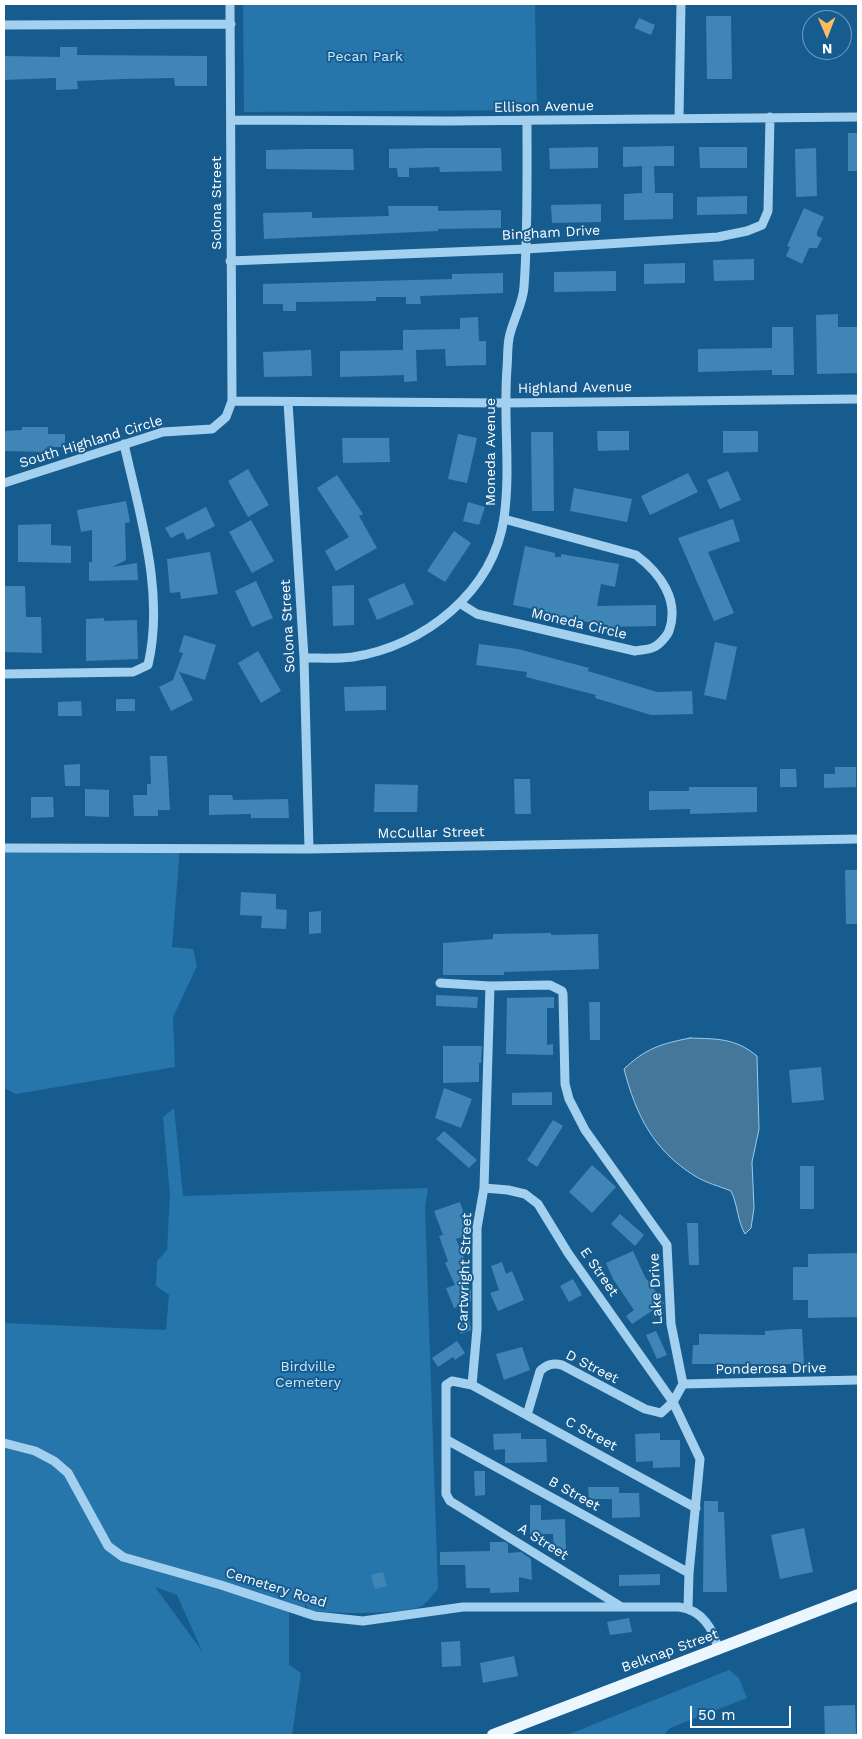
<!DOCTYPE html>
<style>
body{margin:0}
#map{position:relative;width:862px;height:1739px;overflow:hidden;background:#175c8f;font-family:"Work Sans",sans-serif}
canvas{display:block}
.frame{position:absolute;inset:0;border:5px solid #fff;pointer-events:none}
.north{position:absolute;left:802px;top:10px;width:50px;height:50px;box-sizing:border-box;background:#175c8f;border:1px solid #749dbc;border-radius:50%;rotate:179deg;font-size:14px;font-weight:700;line-height:20px;text-align:center;color:#fff}
.north::after{content:'';display:block;margin:auto;width:18px;height:22px;background:#ffbb61;clip-path:polygon(50% 0,100% 100%,50% 72%,0 100%)}
.scale{position:absolute;left:690px;top:1706px;width:101px;height:22px;box-sizing:border-box;border:2px solid #fff;border-top:0;padding-left:6px;font-size:15px;line-height:18px;white-space:nowrap;color:#fff;-webkit-text-stroke:4px #175c8f;paint-order:stroke}
</style>
<div id="map">
<canvas width="862" height="1739"></canvas>
<div class="frame"></div>
<div class="north">N</div>
<div class="scale">50 m</div>
</div>
<script>
const ctx = document.querySelector('canvas').getContext('2d');
ctx.lineJoin = 'round';
function fill(path, color) {
  ctx.fillStyle = color;
  ctx.fill(path, 'evenodd');
}
function strokePath(path, color, width, dash) {
  ctx.strokeStyle = color;
  ctx.lineWidth = width;
  ctx.lineCap = dash ? 'butt' : 'round';
  ctx.setLineDash(dash || []);
  ctx.stroke(path);
}
function write(font, color, halo, rows, align = 'center') {
  ctx.font = font + ' "Work Sans",sans-serif';
  ctx.lineWidth = 4;
  ctx.setLineDash([]);
  ctx.textBaseline = 'middle';
  ctx.strokeStyle = halo;
  ctx.fillStyle = color;
  for (const [text, x, y, turn = 0] of rows) {
    ctx.save();
    ctx.translate(x, y);
    ctx.rotate((+turn || 0) * Math.PI / 180);
    ctx.textAlign = isNaN(turn) ? turn : align;
    if (halo) ctx.strokeText(text, 0, 0);
    ctx.fillText(text, 0, 0);
    ctx.restore();
  }
}
const green = new Path2D(`
 M243,4H535L537,110L244,112Z
 M4,848H180L172,947L193,949L197,966L173,1017L175,1067L16,1094L4,1088Z
 M174,1108L183,1196L428,1188L425,1208L438,1589C433,1594 428,1602 422,1606C404,1615 329,1614 309,1610L305,1603V1612L249,1588L289,1607V1665L301,1673L292,1735H4V1323L166,1330L169,1295L156,1286L157,1261L167,1250L170,1195L163,1117ZM155,1587L177,1595L202,1651Z
 M729,1670L739,1678L747,1698L670,1728L664,1735H567Z`);
const water = new Path2D(`
 M690,1038C718,1039 735,1038 757,1056L759,1129L752,1162L754,1208L751,1228L745,1234C737,1220 738,1205 731,1191C719,1186 706,1183 695,1176C653,1150 636,1115 624,1069C646,1048 661,1044 690,1038Z`);
const building = new Path2D(`
 M706,16H731L732,79H707Z
 M639,18L655,25L651,35L634,28Z
 M60,47H77V55L207,56V86H175L174,78L124,79L77,81L78,89L56,90V78L4,80V56L60,57Z
 M848,133H858V171H848Z
 M674,146V166H654L655,193H673V219L624,220V194L642,193V166L623,167V147Z
 M598,147V168L550,169L549,148Z
 M699,147H747V168H700Z
 M427,148H501L502,171L440,172L439,167L409,168V177H398L397,168H389V149Z
 M816,148L817,196L796,197L795,149Z
 M303,149H353L354,170L266,169V150Z
 M747,196V214L697,215V197Z
 M601,204V222L552,223L551,205Z
 M388,206H438V211L501,210V228L438,229V231L264,239L263,213L312,212V218L389,216Z
 M804,208L824,217L817,232V236L822,238L817,248H809L802,264L786,256L790,247L787,246Z
 M754,259V280L714,281L713,260Z
 M685,263V283L644,284V264Z
 M616,271V291L554,292V272Z
 M503,273V293L420,296L421,304H406V297H376V301L296,302V311H283V304H263V284L452,279V274Z
 M838,314V327H858V373L817,374L816,315Z
 M478,317L479,341H486V365L446,366L445,349L416,350L417,381L404,382V375L340,377V351L403,350V330L460,329V318Z
 M772,327H793L794,375H772V370L698,372V349L772,348Z
 M311,350L312,376L264,377L263,352Z
 M22,427H48V434H65V447H47V452L4,451V431L22,430Z
 M597,431H629V450L598,451Z
 M723,431H758V452L723,453Z
 M531,432H553L554,511H532Z
 M458,434L477,438L467,483L448,479Z
 M342,438H389L390,462L343,463Z
 M248,469L269,505L248,517L228,481Z
 M728,471L741,500L720,509L707,480Z
 M688,473L698,492L650,515L641,496Z
 M337,475L363,514L359,516L377,548L336,571L325,551L349,537L317,488Z
 M574,488L632,499L627,522L570,511Z
 M126,501L130,522L125,523L126,560L112,567L137,563L138,580L89,581V562H92V530L81,532L77,510Z
 M468,502L485,507L479,525L463,521Z
 M206,507L215,526L187,540L183,532L171,538L165,528Z
 M733,519L740,541L708,552L734,613L714,621L678,538Z
 M251,520L274,561L252,573L229,532Z
 M51,524V545L71,546V563L18,562V525Z
 M454,531L471,543L445,582L427,571Z
 M525,546L555,553V557H561V554L619,564L615,587L601,584L597,606L656,605V626L608,627V625L547,616L548,612L513,605Z
 M210,552L218,594L181,599L180,592L170,593L167,559Z
 M256,581L273,618L252,627L235,591Z
 M404,583L414,604L377,620L368,599Z
 M354,585V625L333,626L332,586Z
 M4,586H25L26,617H41L42,653L4,652Z
 M104,618V621L137,620L138,659L86,661V619Z
 M184,635L216,645L205,680L179,672L193,700L171,711L159,687L173,680L183,653L179,652Z
 M715,642L737,647L726,700L704,695Z
 M479,644L518,649L589,668L588,671L657,692L692,691L693,714L651,715L595,698L596,695L526,677L527,672L476,665Z
 M258,651L281,691L261,703L238,663Z
 M386,686V710L345,711L344,687Z
 M116,699H135V711H116Z
 M81,701L82,716H58V702Z
 M150,756H167L170,810H158V816H134L133,795H147V784H151Z
 M80,764V786H65L64,765Z
 M835,767H856V787L824,788V774H835Z
 M780,769H796L797,787H780Z
 M514,779H530L531,814H515Z
 M375,784L418,785L417,812H374Z
 M689,787H757V812L690,814V809L649,810V791H689Z
 M85,789L109,790V817L85,816Z
 M209,795H232L233,800L288,799L289,818H251V814L209,815Z
 M31,797H53L54,817L31,818Z
 M845,870H858V924H846Z
 M241,892L276,894V909L287,910L286,929L261,928L262,916L240,915Z
 M321,911V933L309,934V912Z
 M551,933V935L598,934L599,969L504,972V975H443V943L493,939V934Z
 M436,995L478,997L477,1008L436,1006Z
 M554,997V1008H547V1045L553,1044V1055L506,1054L507,998Z
 M589,1002H600V1040H590Z
 M443,1046H482L481,1063H479V1082L443,1083Z
 M821,1067L824,1100L792,1103L789,1070Z
 M444,1088L472,1099L461,1128L435,1118Z
 M552,1092V1105H512V1093Z
 M553,1120L563,1126L537,1167L527,1160Z
 M444,1131L477,1160L469,1168L436,1139Z
 M592,1165L616,1187L592,1213L569,1192Z
 M800,1166H814V1209H800Z
 M460,1202L471,1234L456,1239L468,1268L463,1270L471,1291V1301L454,1308L446,1288L455,1285L445,1263L448,1261L439,1236L443,1235L434,1211Z
 M620,1214L644,1235L635,1246L611,1224Z
 M687,1223H698L699,1265H689Z
 M633,1251L645,1277L664,1303L632,1324L626,1316L634,1310L613,1279L606,1263Z
 M858,1253V1317L808,1318V1300H793V1267H808V1254Z
 M502,1262L506,1274L512,1271L524,1300L498,1311L490,1293L499,1290L491,1266Z
 M573,1279L582,1295L569,1302L560,1286Z
 M469,1319L471,1330L461,1334L457,1324Z
 M790,1329H802L804,1364H692L693,1345H699V1334L765,1335V1331Z
 M656,1331L667,1355L657,1359L646,1335Z
 M457,1341L465,1353L455,1360L453,1357L438,1367L432,1358Z
 M522,1347L530,1370L504,1380L496,1354Z
 M521,1433V1439H546L547,1462L505,1463V1449L494,1450L493,1434Z
 M660,1433V1440H680V1467L653,1468V1461L636,1462L635,1434Z
 M474,1471H485V1495L475,1496Z
 M588,1487H619V1493H639L640,1517L612,1518V1499H589Z
 M704,1501H718V1512H724L727,1592H703Z
 M530,1505H541V1520L565,1519L566,1550H554L553,1534H530Z
 M804,1528L813,1572L780,1579L771,1535Z
 M490,1542H505L508,1544V1553L521,1552L531,1559L532,1580L519,1577V1592L490,1593V1588H466L465,1565H440V1552L490,1551Z
 M383,1572L387,1586L375,1589L371,1575Z
 M660,1574V1585L619,1586V1575Z
 M629,1618L632,1632L610,1635L607,1622Z
 M460,1641L461,1666L442,1667L441,1642Z
 M514,1656L518,1676L483,1683L480,1663Z
 M855,1705L856,1735H825L824,1706Z`);
const minor = new Path2D(`
 M4,25L231,24
 M679,118L681,4
 M231,120L448,121L858,117
 M230,261L526,249L718,237L747,231L762,225L768,211L770,117
 M232,401L504,403L858,399
 M288,402L304,658L309,849
 M4,483L163,432L212,429L226,417L232,401L230,4
 M461,604L477,614L635,651C641,650 648,650 654,647C659,645 667,636 669,631C680,600 660,573 636,555L504,519
 M304,658C320,658 337,659 353,657C424,646 493,592 504,518C511,469 503,418 507,368C508,357 507,344 510,334C514,318 523,303 524,287C528,232 527,176 527,121
 M4,674L133,672L148,665C165,593 140,516 124,444
 M4,848L309,849L858,839
 M440,983L490,986L550,985L562,991L563,994L565,1084L569,1099L585,1130L667,1245L671,1324L683,1384L673,1402L700,1459L689,1573L688,1608
 M484,1188L508,1190L525,1194L538,1204L568,1253L673,1402L661,1413L645,1409L562,1365C553,1363 547,1364 540,1371L527,1415
 M683,1384L858,1380
 M472,1385L477,1329V1228L484,1188L490,986
 M447,1440L689,1573
 M4,1443L35,1451L54,1461L68,1473L108,1546L123,1557L221,1585L315,1616L363,1621L463,1607H679C702,1610 714,1629 718,1650
 M620,1606L450,1501L446,1494V1385L452,1381L472,1385L696,1508`);
const major = new Path2D(`
 M493,1735L858,1595`);
const parkNames = [
 ["Pecan Park",365,57],
 ["Birdville",308,1367],
 ["Cemetery",308,1383]
];
const streetNames = [
 ["Ellison Avenue",544,107,-1],
 ["Solona Street",217,203,-90],
 ["Bingham Drive",551,233,-3],
 ["Highland Avenue",575,388,-1],
 ["South Highland Circle",91,442,-17],
 ["Moneda Avenue",491,452,-90],
 ["Moneda Circle",579,624,13],
 ["Solona Street",288,626,-93],
 ["McCullar Street",431,833,-1],
 ["Cartwright Street",465,1272,-88],
 ["E Street",599,1272,55],
 ["Lake Drive",656,1289,-93],
 ["D Street",592,1367,27],
 ["Ponderosa Drive",771,1369,-1],
 ["C Street",591,1434,28],
 ["B Street",574,1494,29],
 ["A Street",543,1542,32],
 ["Cemetery Road",276,1588,17],
 ["Belknap Street",670,1651,-20]
];
fill(green, '#2675ab');
fill(water, '#45779b');
strokePath(water, '#95cef2', 1);
fill(building, '#3f86b7');
strokePath(minor, '#a3d0ef', 9);
strokePath(major, '#ebf6ff', 12);
write('14px', '#c9e7fb', '#175c8f', parkNames);
write('14px', '#fff', '#175c8f', streetNames);
</script>
